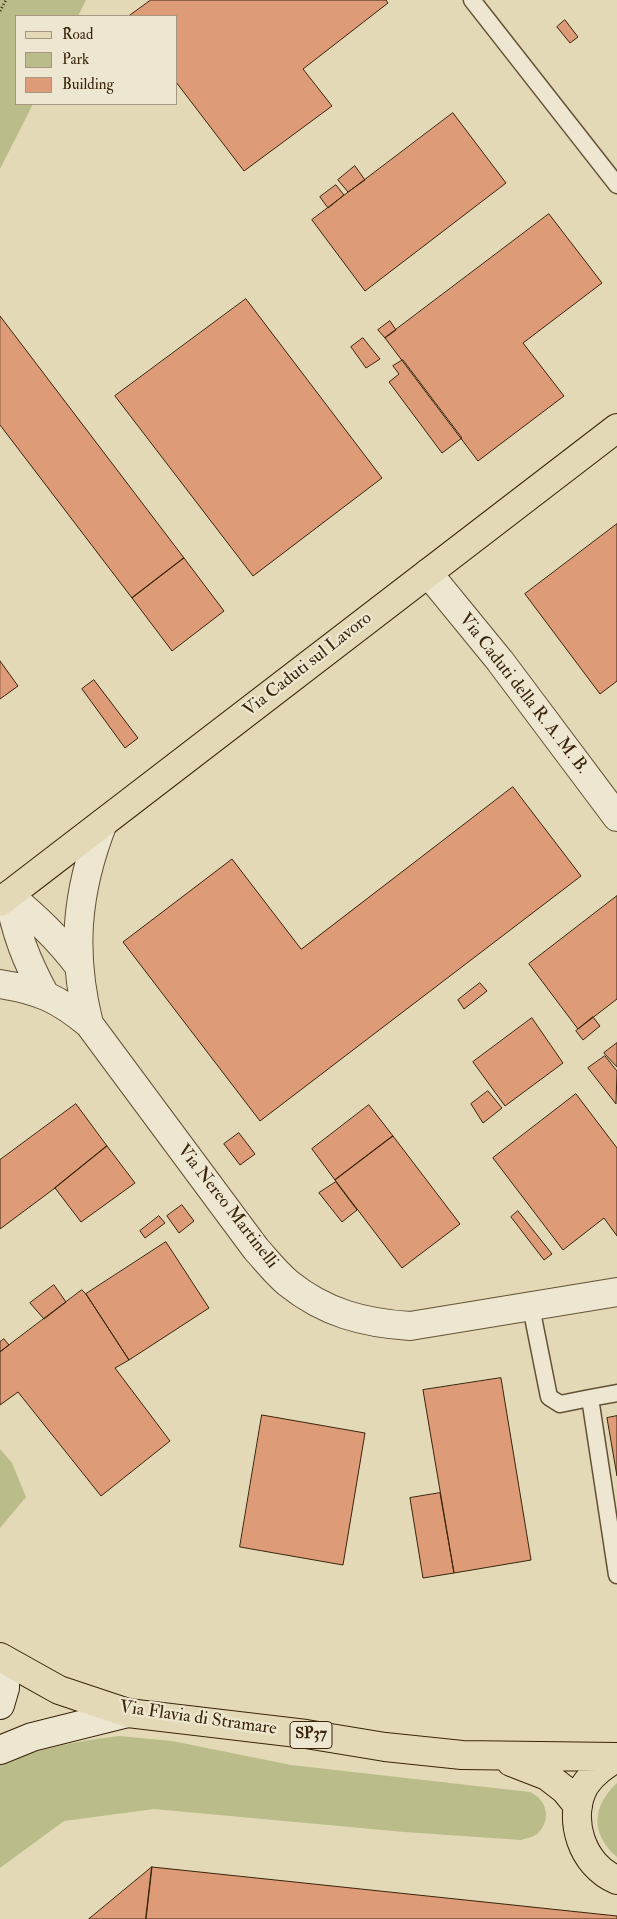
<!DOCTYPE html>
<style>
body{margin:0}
#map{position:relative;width:617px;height:1919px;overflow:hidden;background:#e3d9b7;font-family:"IM FELL Double Pica",serif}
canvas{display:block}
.legend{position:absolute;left:15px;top:15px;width:162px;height:90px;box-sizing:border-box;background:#ede6d0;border:1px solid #a59881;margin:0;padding:6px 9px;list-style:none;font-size:15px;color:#3a240a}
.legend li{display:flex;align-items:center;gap:10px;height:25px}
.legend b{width:25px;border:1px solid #a59881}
</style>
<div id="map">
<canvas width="617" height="1919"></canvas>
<ul class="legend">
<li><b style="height:6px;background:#e3d9b7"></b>Road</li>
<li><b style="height:14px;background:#babd89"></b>Park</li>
<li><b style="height:14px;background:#dd9b78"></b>Building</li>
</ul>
</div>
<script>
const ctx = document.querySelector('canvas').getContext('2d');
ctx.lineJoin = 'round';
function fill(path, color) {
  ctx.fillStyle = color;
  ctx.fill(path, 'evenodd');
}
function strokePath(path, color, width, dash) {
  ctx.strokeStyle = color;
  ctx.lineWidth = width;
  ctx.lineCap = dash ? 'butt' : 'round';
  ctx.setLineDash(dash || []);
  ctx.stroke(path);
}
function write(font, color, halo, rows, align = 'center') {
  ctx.font = font + ' "IM FELL Double Pica",serif';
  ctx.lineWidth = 4.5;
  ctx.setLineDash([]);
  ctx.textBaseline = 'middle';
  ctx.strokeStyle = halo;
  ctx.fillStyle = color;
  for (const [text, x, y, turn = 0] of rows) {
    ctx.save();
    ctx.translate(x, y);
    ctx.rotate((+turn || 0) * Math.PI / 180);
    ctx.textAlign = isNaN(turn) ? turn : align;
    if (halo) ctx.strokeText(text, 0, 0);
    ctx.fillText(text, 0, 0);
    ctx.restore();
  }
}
const green = new Path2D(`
 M0,0H86L78,16H16V104H33L0,169Z
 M0,1449L12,1463L26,1497L0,1528Z
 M119,1736L172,1741L291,1765L530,1792C546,1799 552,1818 539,1832C535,1837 527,1838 521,1840L404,1832L154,1809L64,1821L0,1868V1765C38,1748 77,1741 119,1736Z
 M617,1783V1857C590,1834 592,1806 617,1783Z`);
const building = new Path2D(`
 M151,0H386L388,3L303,69L332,106L244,171L176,82V16H129Z
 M565,20L578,37L570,43L557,27Z
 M453,113L506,183L365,291L312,220Z
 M355,166L365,180L348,192L338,180Z
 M336,185L344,195L328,208L320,197Z
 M549,214L602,283L523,343L564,396L478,461L385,338Z
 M246,299L382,478L253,576L115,396Z
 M0,316L184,558L132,598L0,425Z
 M390,321L396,330L385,338L378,330Z
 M363,338L380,359L366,368L351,347Z
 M403,360L462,438L442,453L389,382L399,374L393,366Z
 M617,524V681L600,694L525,594Z
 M184,558L224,611L172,651L132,598Z
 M0,661L18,686L0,699Z
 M94,680L138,738L125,748L82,689Z
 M513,787L581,876L260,1121L123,942L232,859L301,949Z
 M617,896V999L578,1029L529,964Z
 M480,983L487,991L464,1009L458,1000Z
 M593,1017L600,1026L583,1040L576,1031Z
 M532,1018L563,1063L505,1106L473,1062Z
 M617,1043V1067L604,1053Z
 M605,1056L617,1071L616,1104L588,1068Z
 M488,1091L502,1108L483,1123L471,1104Z
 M576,1094L617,1148V1236L604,1218L563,1250L493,1158Z
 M76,1104L107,1146L55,1188L0,1229V1160Z
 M369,1105L393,1136L335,1180L312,1149Z
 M239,1133L255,1154L240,1165L224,1144Z
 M393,1136L460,1224L402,1268L335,1180Z
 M107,1146L135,1183L81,1222L55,1188Z
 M336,1182L357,1210L342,1222L319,1193Z
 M182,1205L194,1221L179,1233L167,1216Z
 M518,1211L552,1254L544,1260L511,1217Z
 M159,1216L165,1223L145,1238L140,1231Z
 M166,1242L209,1308L129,1360L86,1294Z
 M54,1285L66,1302L44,1319L30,1303Z
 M82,1290L86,1294L129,1360L115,1368L170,1441L101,1496L18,1392L0,1405V1352Z
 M4,1339L9,1345L0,1352V1342Z
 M501,1378L531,1560L454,1573L423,1390Z
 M262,1415L365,1433L343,1565L240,1547Z
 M617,1416V1476L607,1418Z
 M440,1493L454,1573L423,1578L410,1498Z
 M152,1867L617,1916V1919H146Z
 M152,1867L146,1919H89Z`);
const path = new Path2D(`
 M0,11L6,0`);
const service = new Path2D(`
 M472,0L617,185
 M531,1307L549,1397L560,1404L590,1398L617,1575
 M590,1398L617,1393`);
const minor = new Path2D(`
 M428,573L500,661L617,817
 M9,895C15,932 27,962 45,995
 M9,895C35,917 58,938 79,966
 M0,984C39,990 59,999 89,1024L256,1249C266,1260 276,1273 288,1283C325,1313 364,1323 410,1326L617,1292
 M89,1024C71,952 76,892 103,823`);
const secondary = new Path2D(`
 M0,1705L5,1688V1661
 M0,1750L32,1737L128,1713`);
const primary = new Path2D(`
 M0,902L617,428
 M0,1657L59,1690L128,1713L306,1734L385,1747L462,1755L617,1757
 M617,1757C605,1765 593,1773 585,1785C566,1818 582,1866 617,1880
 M511,1762L547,1776L565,1790L578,1806`);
const shields = [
 [311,1735,42]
];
const shieldNames = [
 ["SP37",311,1735]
];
const streetNames = [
 ["Via Caduti sul Lavoro",308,665,-38],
 ["Via Caduti della R. A. M. B.",523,694,52],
 ["Via Nereo Martinelli",227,1207,52],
 ["Via Flavia di Stramare",198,1719,8]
];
fill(green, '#babd89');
fill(building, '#dd9b78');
strokePath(building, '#3a240a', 1);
strokePath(service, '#645135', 19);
strokePath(minor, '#645135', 30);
strokePath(secondary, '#3a240a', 30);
strokePath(primary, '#3a240a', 30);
strokePath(path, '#3a240a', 3, [1, 2.5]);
strokePath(service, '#ede6d0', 16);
strokePath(minor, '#ede6d0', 28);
strokePath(secondary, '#ede6d0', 28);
strokePath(primary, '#e3d9b7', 28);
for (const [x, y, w] of shields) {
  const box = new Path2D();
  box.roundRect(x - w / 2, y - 13.5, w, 27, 4);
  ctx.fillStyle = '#ede6d0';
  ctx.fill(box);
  strokePath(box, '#3a240a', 1);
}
write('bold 16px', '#3a240a', null, shieldNames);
write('18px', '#3a240a', '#ede6d0', streetNames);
</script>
